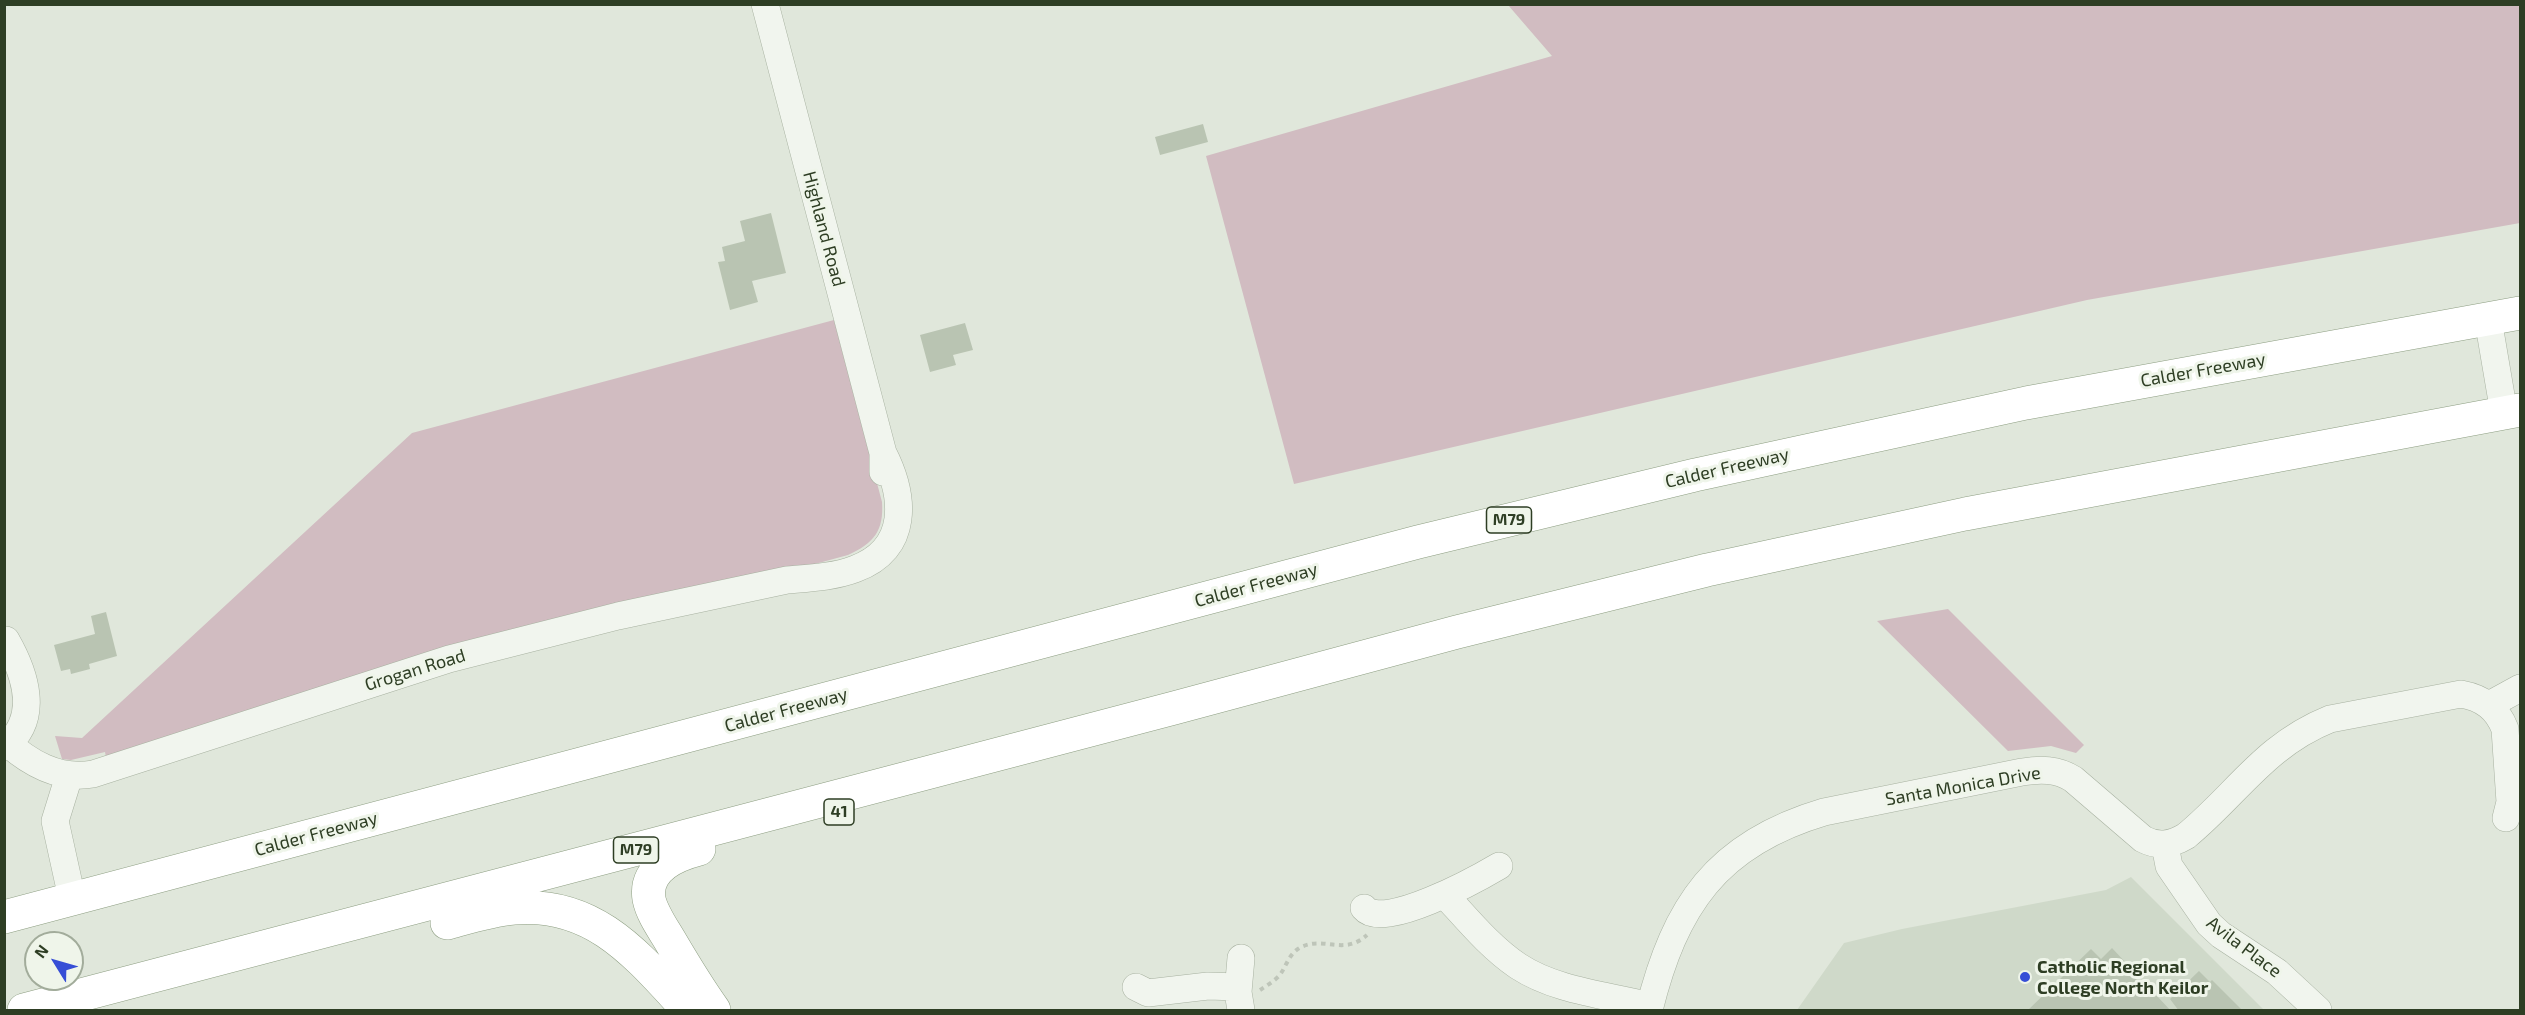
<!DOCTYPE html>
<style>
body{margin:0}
#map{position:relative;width:2525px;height:1015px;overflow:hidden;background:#e0e7db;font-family:"Exo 2",sans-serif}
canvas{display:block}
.frame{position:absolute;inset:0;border:6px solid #2e3e24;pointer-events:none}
.north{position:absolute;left:24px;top:931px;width:60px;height:60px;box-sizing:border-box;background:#eff5ea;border:2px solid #a2ac9b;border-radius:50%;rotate:307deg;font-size:16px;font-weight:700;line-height:24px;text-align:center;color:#2e3e24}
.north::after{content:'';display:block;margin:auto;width:21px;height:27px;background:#364ed6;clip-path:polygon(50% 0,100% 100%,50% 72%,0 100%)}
</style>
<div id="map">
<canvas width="2525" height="1015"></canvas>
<div class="frame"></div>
<div class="north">N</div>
</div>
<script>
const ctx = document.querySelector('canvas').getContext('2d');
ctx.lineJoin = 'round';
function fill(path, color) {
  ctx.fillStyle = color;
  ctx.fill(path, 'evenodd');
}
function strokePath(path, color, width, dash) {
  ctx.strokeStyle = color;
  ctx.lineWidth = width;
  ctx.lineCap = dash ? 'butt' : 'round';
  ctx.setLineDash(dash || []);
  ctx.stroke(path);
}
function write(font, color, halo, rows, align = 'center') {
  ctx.font = font + ' "Exo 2",sans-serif';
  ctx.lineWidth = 6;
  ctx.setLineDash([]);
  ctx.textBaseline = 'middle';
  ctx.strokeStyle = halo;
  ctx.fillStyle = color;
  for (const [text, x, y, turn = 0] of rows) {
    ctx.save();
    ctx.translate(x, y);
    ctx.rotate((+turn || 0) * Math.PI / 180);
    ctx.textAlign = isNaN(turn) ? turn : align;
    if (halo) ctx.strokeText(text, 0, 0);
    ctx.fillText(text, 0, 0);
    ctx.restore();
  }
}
const built = new Path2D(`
 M2131,877L2264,1010H1797L1844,943L1902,929L2106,890Z`);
const green = new Path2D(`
 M1508,5H2520V223L2087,300L1294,484L1206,156L1552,56Z
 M834,320L882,502C884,531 874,543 848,555L106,757L105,752L71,760L62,759L55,736L82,738L412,433Z
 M1948,609L2084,745L2076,753L2051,746L2008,751L1877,621Z`);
const building = new Path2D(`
 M1203,124L1208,142L1160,155L1155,137Z
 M771,213L786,273L752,281L758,302L730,310L718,262L725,261L722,247L745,241L740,221Z
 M965,323L973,350L953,355L956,365L930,372L920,335Z
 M106,612L117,656L89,664L90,669L71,674L70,669L61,671L54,645L95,634L91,616Z
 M2112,948L2171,1011H2027L2091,949L2101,959Z
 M2199,971L2210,982L2212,980L2243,1011H2179L2170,999Z`);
const path = new Path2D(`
 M1260,990C1266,986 1273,982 1279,976C1287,966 1288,954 1301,947C1325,936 1344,956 1367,935`);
const minor = new Path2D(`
 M765,4L883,453V472
 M2488,319L2504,413
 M2489,705L2520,688
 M4,740C29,763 58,780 93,774L449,659L618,616L787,580C810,578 834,577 855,569C910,549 905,496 883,453
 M4,747C41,719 25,673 6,640
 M69,776L55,821L72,898
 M2165,845L2169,866L2209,924L2221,935L2277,972L2318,1010
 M1445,895C1468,920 1490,947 1518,966C1556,991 1607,995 1650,1006
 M1364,908C1383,931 1477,879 1499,866
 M1136,987L1148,993L1208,986L1238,987
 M1241,1010L1238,992L1241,958
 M1649,1010C1675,906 1716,844 1824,812L2022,772C2041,769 2057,769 2073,779L2143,839C2158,847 2171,845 2186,836C2237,794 2265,745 2330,719L2461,694C2483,698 2497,708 2505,729L2510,802L2506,818`);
const highway = new Path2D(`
 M699,849C676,855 644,868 649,899C652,914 664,930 672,944C685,966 699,989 714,1010
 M4,917L1418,542L1695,475L2026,403L2520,313
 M447,923C469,917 491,910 514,908C595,901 638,956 688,1010
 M24,1010L1174,708L1457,632L1707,570L1965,514L2520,410`);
const markers = [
 [2025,977,6,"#364ed6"]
];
const shields = [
 [1509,520,45],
 [839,812,30],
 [636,850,45]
];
const shieldNames = [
 ["M79",1509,520],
 ["41",839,812],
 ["M79",636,850]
];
const streetNames = [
 ["Highland Road",824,229,75],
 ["Calder Freeway",2203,370,-10],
 ["Calder Freeway",1727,468,-13],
 ["Calder Freeway",1256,585,-15],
 ["Grogan Road",415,670,-17],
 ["Calder Freeway",786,710,-15],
 ["Santa Monica Drive",1963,786,-10],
 ["Calder Freeway",316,834,-15],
 ["Avila Place",2244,947,37]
];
const poiNames = [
 ["Catholic Regional",2037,967],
 ["College North Keilor",2037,988]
];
fill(built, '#cfd9c9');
fill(green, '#d1bcc1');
fill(building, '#b9c4b2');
strokePath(minor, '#a7b1a0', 28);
strokePath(highway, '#8d9e82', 34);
strokePath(path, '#bec5b9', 4, [4.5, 4.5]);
strokePath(minor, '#f1f5ee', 27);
strokePath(highway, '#fff', 33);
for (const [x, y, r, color] of markers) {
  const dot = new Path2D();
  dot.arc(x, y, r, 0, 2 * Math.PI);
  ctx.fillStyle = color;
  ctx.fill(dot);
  strokePath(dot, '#eff5ea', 2);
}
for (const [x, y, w] of shields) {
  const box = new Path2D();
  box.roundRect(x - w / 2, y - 13, w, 26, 4.5);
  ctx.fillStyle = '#eff5ea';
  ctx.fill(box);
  strokePath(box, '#2e3e24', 1.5);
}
write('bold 16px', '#2e3e24', null, shieldNames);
write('18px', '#2e3e24', '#eff5ea', streetNames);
write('bold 18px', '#2e3e24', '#eff5ea', poiNames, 'left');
</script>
